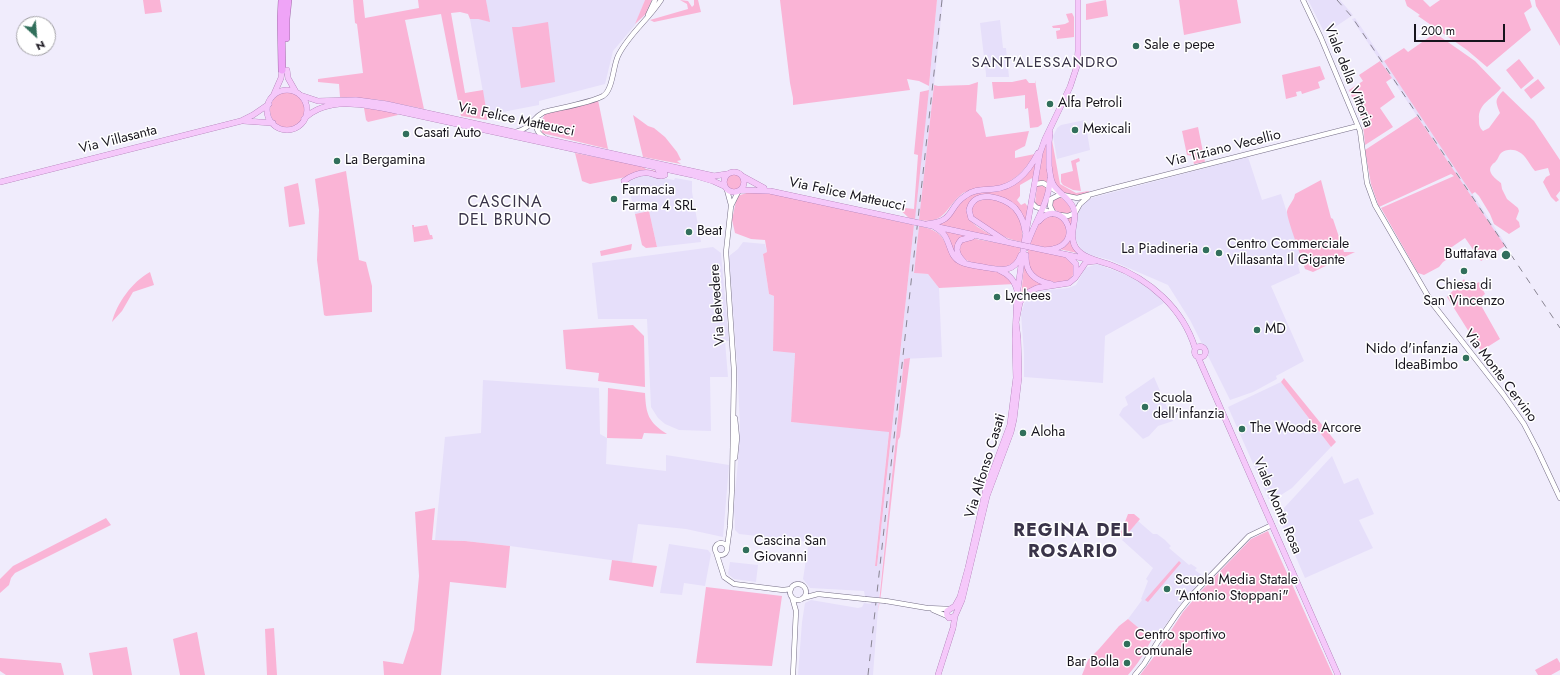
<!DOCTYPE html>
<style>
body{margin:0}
#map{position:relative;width:1560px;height:675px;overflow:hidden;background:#f0ecfc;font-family:Jost,sans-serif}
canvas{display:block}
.north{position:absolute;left:16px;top:16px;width:40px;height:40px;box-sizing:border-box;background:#fff;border:1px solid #a2a1a5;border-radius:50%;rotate:154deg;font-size:11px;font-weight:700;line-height:16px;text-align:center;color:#17141d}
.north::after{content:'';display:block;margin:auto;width:14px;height:18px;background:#316f5b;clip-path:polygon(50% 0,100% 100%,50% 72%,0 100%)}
.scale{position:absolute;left:1414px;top:24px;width:91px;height:18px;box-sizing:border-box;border:2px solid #17141d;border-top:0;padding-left:5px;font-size:12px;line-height:14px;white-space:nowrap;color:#17141d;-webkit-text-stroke:3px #fff;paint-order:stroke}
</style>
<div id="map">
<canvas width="1560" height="675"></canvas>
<div class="north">N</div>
<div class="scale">200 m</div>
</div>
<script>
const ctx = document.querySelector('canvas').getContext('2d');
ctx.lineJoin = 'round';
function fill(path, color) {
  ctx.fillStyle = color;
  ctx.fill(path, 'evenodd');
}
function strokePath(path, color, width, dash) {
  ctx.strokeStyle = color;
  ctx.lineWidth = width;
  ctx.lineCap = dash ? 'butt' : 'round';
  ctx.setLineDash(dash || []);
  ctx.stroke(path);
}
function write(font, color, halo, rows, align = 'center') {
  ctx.font = font + ' Jost,sans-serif';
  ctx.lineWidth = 3;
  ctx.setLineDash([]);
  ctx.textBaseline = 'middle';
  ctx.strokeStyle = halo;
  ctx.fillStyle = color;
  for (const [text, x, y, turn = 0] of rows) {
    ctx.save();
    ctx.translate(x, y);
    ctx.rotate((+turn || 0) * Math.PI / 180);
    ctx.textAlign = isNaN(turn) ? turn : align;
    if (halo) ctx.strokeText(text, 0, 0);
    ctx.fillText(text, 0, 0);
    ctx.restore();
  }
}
const built = new Path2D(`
 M486,0H645L635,25L613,51L605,84L539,101V105L487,115L470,19H478L489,21Z
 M937,0H943L914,273L928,274L939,288L942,357L904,359L879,596L873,675H798L802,622L805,603L811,600L858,608L862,607L864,603L871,604L872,598L865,597L864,591L810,588L803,579L808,547L803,541L739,534L735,530L734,505L738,461L740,426L737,363L729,256L738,249L743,242L765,244L767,252L763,254L769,294L774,296L773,351L795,352L791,422L889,431L875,565L877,566L929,86Z
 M1308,0H1340L1353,15L1326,33L1324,32Z
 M1355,18L1419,113L1507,246L1505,247L1492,228L1352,19Z
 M1000,20L1003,48H1006L1009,77H986V74L980,23Z
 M1085,120L1090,150L1057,159L1053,136L1057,128L1061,125Z
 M1248,157L1262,200L1281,194L1303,263L1298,265L1300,273L1271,286L1304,361L1276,376L1277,379L1253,392L1230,400L1190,320L1168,285L1110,260L1087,254L1081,249L1076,240V217L1082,206L1087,200L1095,197Z
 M646,175L674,180L675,178L692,181V192L701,242L657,247L649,211L635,214L628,184L629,181L633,177Z
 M713,247L721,253L729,341H725L728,377H710L711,431L679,430L665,424L658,418L651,407L647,319H598L592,263Z
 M1097,264L1127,275L1148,287L1158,295L1164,303L1105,336L1103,383L1024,377V354L1021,314L1025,301L1029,296L1038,291L1068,288L1076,285L1085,268Z
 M1154,377L1173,421L1158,426L1149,436L1143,439L1119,415L1123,408L1128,405L1125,397Z
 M483,380L599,388L600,434L607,438L606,464L666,471V455L729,465L723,537L686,529L638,524L632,563L510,546L465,541L435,540L445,437L481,433Z
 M1281,382L1331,447L1292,488L1270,502L1228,407Z
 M1332,456L1344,484L1358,478L1374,514L1359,520L1373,548L1305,578L1279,518L1284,515V508Z
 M1138,521L1153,534H1157L1165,540L1171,546L1169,548L1189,565L1191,564L1197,568L1195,570L1204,577L1182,602L1161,631L1157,632L1152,639L1128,619L1142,600L1141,599L1148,581L1146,579L1153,568L1122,540Z
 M669,544L708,550L711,554L705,586L684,583L682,595L660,593Z
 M730,562L758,565L756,582L734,579L728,574Z`);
const green = new Path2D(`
 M143,0H160L162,12L145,14Z
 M353,0H363L365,18L419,8L418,0H486L490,22L478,19H470L468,14L460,12L451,13L465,93L483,90L487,115V120L461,116L441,14L405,20L424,109L380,100L340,97L339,84L318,82V79L363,73L357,24L355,23Z
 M645,0H652L647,13L635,24Z
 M680,0L688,1L692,7L694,5V0H698L701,12L654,22L650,20L688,9L687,4Z
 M780,0H937L929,86L919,81L907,79L910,90L793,105V98L790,83Z
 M1106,0L1108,16L1086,20V4Z
 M1179,0H1237L1241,23L1184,35Z
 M1405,0H1423L1430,7L1440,0H1530L1532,7L1524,13L1531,30L1487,67L1467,50L1418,16L1420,15L1407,6Z
 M1535,0H1560V46L1536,6Z
 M1066,14L1072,13L1074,17V37L1057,39L1056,31L1060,30V28H1053L1052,26L1065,24L1069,22Z
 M548,22L555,82L521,88L512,27H519Z
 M1435,33L1475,61L1501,88C1493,99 1478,103 1479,119C1479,124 1479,127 1483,131L1489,128L1500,113C1496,102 1494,100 1503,91L1534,121L1560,160V191L1556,196L1559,200L1556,202L1551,197L1543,182L1546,177L1550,175L1548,168L1535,171C1530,166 1526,155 1519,152C1514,149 1506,149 1501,153C1499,155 1498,159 1496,161C1495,163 1493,163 1492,165C1486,172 1496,179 1501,183L1502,189L1507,199L1518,208L1519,211L1516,219L1519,222L1520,227L1509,234L1494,224L1490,214L1479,196L1475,192L1472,194L1384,61L1404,48L1408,52Z
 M1519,59L1534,78L1521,89L1506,70Z
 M1380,61L1392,78L1386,82L1395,97L1380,108L1393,127L1365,145L1363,124L1349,90L1363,81L1359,75Z
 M1320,66L1325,79L1318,82L1320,88L1302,94L1301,91L1296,92L1297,96L1286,99L1282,75Z
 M1026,79L1029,83H1035V80L1042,124L1038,127L1030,128L1028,108L1025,109V95L994,99L992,82H1012Z
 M1538,79L1545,88L1531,99L1524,90Z
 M978,82L976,111L982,118L986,137L1029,131L1025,146L1015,151V158L1035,154C1026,168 1016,181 999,186C992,188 985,187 978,189C973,190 967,191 963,193C946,206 946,225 919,220L934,85L938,86L969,85Z
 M929,90L915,219L909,218L897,207L914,209L918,155L914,154L920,92Z
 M270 110a18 18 0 1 1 36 0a18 18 0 1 1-36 0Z
 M598,100L608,149L542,133L541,122L545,114Z
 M364,108L394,112L398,115L368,122L366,120Z
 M633,115L648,126L654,128L665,137L677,152L681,160L677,161L681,164L643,157Z
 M1417,116L1505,246L1481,261L1465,238L1449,249V258L1443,262L1439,267L1424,275L1418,273L1381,208L1454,176L1451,174L1379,207L1371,184L1365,150Z
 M1198,127L1205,162L1194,164L1192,156L1187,155L1182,131Z
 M1052,140L1060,184L1076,193L1089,191V193C1077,197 1066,196 1056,188L1052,172Z
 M1046,144L1048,182L1038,181L1042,154Z
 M575,153L642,166L646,169L661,172V174L642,172L627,176L626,177L590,184L582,181Z
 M1079,158L1080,161L1076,163L1081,191L1073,190L1063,185L1061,182V174L1073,171L1071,161Z
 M1036,162L1034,177L1020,185V196L1017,200L1021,205L1025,203L1029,208L1026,222L1012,204L981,196L967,210C967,224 984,230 994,237L937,225L964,199L976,192L1006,189Z
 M346,171L359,260L366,262L372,286V312L326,316L324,315L317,260L319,210L315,179Z
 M724 182a9 9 0 1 1 18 0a9 9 0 1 1-18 0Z
 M1321,180L1331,218L1333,219L1344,252H1355L1313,272L1305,269C1303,261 1286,217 1287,211C1289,204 1294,201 1295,194Z
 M298,183L305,224L289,227L284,187Z
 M1043,184L1047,187L1044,204L1040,207L1035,204L1037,186Z
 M750,192H763L914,225L877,566H875L889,432L791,422L795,353L773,351L774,296L769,294L763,254L767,252L765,240L751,239L735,233L732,220L737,196Z
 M1059,197C1066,198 1071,206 1071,213L1063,214L1053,209L1052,201Z
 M988,198C992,199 999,199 1003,202C1019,210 1024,226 1022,242C1002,239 987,227 971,215L970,212L975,202Z
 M649,211L657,247L646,248L642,245L635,214Z
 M1051,215L1059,217L1066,224L1067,237L1061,245L1048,248L1029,244L1040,221Z
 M1073,215L1072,238L1077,253L1059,249L1068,241L1066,218Z
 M412,225H414V227L427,225L430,235H432L433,239L414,242Z
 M919,226C943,231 943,238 953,259L1001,273L1014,284L939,288L928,274L914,273Z
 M943,230L966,236L961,239L956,256Z
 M970,238L1021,247C1018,258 1015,265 1004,267C989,265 968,266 959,254L961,242Z
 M632,244L631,250L601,256L600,251Z
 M1028,249C1036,251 1058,253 1065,257C1075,262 1078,275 1067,281C1063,283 1059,283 1055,282C1034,281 1026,270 1028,249Z
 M1024,266L1042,284L1022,296H1021Z
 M150,272L154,285L133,292L122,311L112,322C117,303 132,282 150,272Z
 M1464,279L1469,288L1479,282L1485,294L1478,300L1500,339L1481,351L1447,297Z
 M633,325L644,336L645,387L598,381L599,373L566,369L563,330Z
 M910,358L900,437L898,440L881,594L878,612L904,359Z
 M1284,378L1336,442L1331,447L1281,382Z
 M608,388L645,393C646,414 648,422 667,434L644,433L642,439L607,438Z
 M435,508L432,540L465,541L510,546L506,588L450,582L441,675H384L383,661L403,664L414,630L419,576L415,512Z
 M1128,514H1134L1140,519L1124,538L1120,535Z
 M106,518L111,525L15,573L11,578L9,585L0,593V579L13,566Z
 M1268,531L1333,675H1140L1153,658L1183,612L1202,590L1251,539Z
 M612,560L657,566L653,587L609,580Z
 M1179,561L1181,563L1148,602L1145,600Z
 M706,587L782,596L772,666L696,663Z
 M1128,619L1152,639C1145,652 1138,664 1128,675H1082L1088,660L1099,649L1119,626Z
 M274,628L277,675H267L265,629Z
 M197,632L205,675H180L173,639Z
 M127,647L132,675H93L89,653Z
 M0,658L61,663L64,675H6L0,671Z
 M1557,658L1560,663V670L1551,675H1538L1535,670Z`);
const minor = new Path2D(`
 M1303,0L1321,38L1360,131L1367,183L1375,205L1432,303L1503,394L1524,424L1537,449L1560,498
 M648,15L655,0
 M537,119C535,128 537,133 545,138
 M516,132C533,127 531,119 544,112C559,108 590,103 603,96C613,90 613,66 618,56C628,35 648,20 661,0
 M1035,184L1043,183L1063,195L1077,198L1114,188L1358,126
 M727,190L731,205
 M1032,203L1036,207L1053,213
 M1054,214L1050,206L1051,199L1059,195H1063
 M1060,215L1068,216L1075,213L1080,204L1088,197
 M735,458L737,438L735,418
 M732,490L734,371L726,252L731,206L738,192
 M715 549a6 6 0 1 1 12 0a6 6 0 1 1-12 0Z
 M727,548L730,526L732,488
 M716,552L724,577L734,584L783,590L791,589
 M790 592a8 8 0 1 1 16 0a8 8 0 1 1-16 0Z
 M792,597L796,611L793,675
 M803,598L818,594L865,599
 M886,601L927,608L949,609
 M933,610L947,616
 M1135,675L1144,664L1157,643L1179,611L1192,595L1249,536L1272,525`);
const major = new Path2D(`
 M1078,0V51L1077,66L1070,87L1045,139L1040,153L1025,238L1017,295L1015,339L1016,378L1010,425L986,489L968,568L960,597L955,606L947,611V615L949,618L955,616L962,600L987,496L1011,432L1014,419L1019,377L1018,339L1016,322L1020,302L1027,293L1037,288L1069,283L1075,278L1086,262L1096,261
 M287,70L288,78L296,92
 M267 110a20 20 0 1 1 40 0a20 20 0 1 1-40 0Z
 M274,94L281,78L282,70
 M300,95L318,101L356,100L386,104L714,176L727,174
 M304,119C329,94 371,106 402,112L693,175L713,181L724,186
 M244,121L273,123
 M1049,166C1050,172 1050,178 1053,184C1058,193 1068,197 1073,207C1079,219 1067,235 1076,248C1084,259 1100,261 1111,265C1150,279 1183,309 1195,348
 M1049,168V142L1050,133
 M724 182a10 10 0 1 1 20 0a10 10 0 1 1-20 0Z
 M742,176L764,188
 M624,181C631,176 640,172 649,173C655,174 660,178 665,175L664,172L658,170
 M0,182L241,121L253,115L269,104
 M741,190L770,191L914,222
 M1039,221C1062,194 1091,249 1044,250
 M919,223L1016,244
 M927,224C956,221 947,208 965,196C974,189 983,190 994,189C1015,187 1029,171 1038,153
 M933,226C938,229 942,231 945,236C951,246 950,257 961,262C968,265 976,266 983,267C1000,270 1014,274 1021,255
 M1007,242L971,218L969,210C974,188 1004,197 1015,208C1021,215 1024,223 1025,231
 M1030,247L1087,259
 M1026,248C1033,224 1049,204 1050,179
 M1026,255C1025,273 1035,281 1051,284
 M1067,255L1076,264V275
 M964,262C957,255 954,248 961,240L972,237
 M999,270C1008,274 1014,279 1017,290
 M1194.5 352a5.5 5.5 0 1 1 11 0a5.5 5.5 0 1 1-11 0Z
 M1198,357L1338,675
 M938,675L953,628L955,616`);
const highway = new Path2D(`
 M286,38V19L288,0
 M282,70L281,19L282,0`);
const rail = new Path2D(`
 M1337,0L1352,17L1560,328
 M868,675L942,0`);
const minorBridge = new Path2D(`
 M865,599L886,601`);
const majorBridge = new Path2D(`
 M914,222L919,223
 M1016,244L1030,247`);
const markers = [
 [1136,46,4,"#316f5b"],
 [1050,104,4,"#316f5b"],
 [1075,130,4,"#316f5b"],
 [406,134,4,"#316f5b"],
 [337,161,4,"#316f5b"],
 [614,199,4,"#316f5b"],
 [689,232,4,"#316f5b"],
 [1206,250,4,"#316f5b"],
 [1219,253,4,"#316f5b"],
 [1506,255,5,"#316f5b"],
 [1464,271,4,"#316f5b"],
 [997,297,4,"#316f5b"],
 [1257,330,4,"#316f5b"],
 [1466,358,4,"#316f5b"],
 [1145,407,4,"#316f5b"],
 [1242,429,4,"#316f5b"],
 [1023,433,4,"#316f5b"],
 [746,550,4,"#316f5b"],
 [1167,589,4,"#316f5b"],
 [1127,644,4,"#316f5b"],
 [1127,663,4,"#316f5b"]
];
const poiNames = [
 ["Sale e pepe",1144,46],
 ["Alfa Petroli",1058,104],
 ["Mexicali",1083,130],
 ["Casati Auto",414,134],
 ["La Bergamina",345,161],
 ["Farmacia",622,191],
 ["Farma 4 SRL",622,207],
 ["Beat",697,232],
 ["Centro Commerciale",1227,245],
 ["Villasanta Il Gigante",1227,261],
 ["La Piadineria",1198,250,"right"],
 ["Buttafava",1497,255,"right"],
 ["Chiesa di",1464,286,"center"],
 ["San Vincenzo",1464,302,"center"],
 ["Lychees",1005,297],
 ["MD",1265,330],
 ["Nido d'infanzia",1458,350,"right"],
 ["IdeaBimbo",1458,366,"right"],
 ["Scuola",1153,399],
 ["dell'infanzia",1153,415],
 ["The Woods Arcore",1250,429],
 ["Aloha",1031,433],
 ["Cascina San",754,542],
 ["Giovanni",754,558],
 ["Scuola Media Statale",1175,581],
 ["\"Antonio Stoppani\"",1175,597],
 ["Centro sportivo",1135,636],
 ["comunale",1135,652],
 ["Bar Bolla",1119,663,"right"]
];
const streetNames = [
 ["Viale della Vittoria",1348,76,68],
 ["Via Felice Matteucci",516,120,12],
 ["Via Villasanta",118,140,-14],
 ["Via Tiziano Vecellio",1224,149,-14],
 ["Via Felice Matteucci",847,195,12],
 ["Via Belvedere",718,305,-94],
 ["Via Monte Cervino",1500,376,53],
 ["Via Alfonso Casati",986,466,-73],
 ["Viale Monte Rosa",1277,506,67]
];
const neighbourhoodNames = [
 ["SANT'ALESSANDRO",1045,63]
];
const quarterNames = [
 ["CASCINA",505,203],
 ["DEL BRUNO",505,221]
];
const districtNames = [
 ["REGINA DEL",1073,532],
 ["ROSARIO",1073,553]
];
fill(built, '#e6dffa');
fill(green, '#fab4d6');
strokePath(minor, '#756e86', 5.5);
strokePath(major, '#a372ab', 6);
strokePath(highway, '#a372ab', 8);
strokePath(minor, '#fff', 4.5);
strokePath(major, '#f5c8fa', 5.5);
strokePath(highway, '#efa4f7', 7);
strokePath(rail, '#888491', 1, [7, 7]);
strokePath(minorBridge, '#756e86', 5.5, []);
strokePath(majorBridge, '#a372ab', 6, []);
strokePath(minorBridge, '#fff', 4.5);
strokePath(majorBridge, '#f5c8fa', 5.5);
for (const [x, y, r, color] of markers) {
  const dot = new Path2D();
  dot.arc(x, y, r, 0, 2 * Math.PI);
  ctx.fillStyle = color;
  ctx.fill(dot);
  strokePath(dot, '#fff', 1.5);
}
write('14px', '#17141d', '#fff', poiNames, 'left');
write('14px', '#17141d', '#fff', streetNames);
ctx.letterSpacing = '1px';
write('15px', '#3a3449', '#fff', neighbourhoodNames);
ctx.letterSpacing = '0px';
ctx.letterSpacing = '1px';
write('16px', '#3a3449', '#fff', quarterNames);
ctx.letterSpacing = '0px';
ctx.letterSpacing = '1px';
write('bold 18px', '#3a3449', '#fff', districtNames);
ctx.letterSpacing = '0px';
</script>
